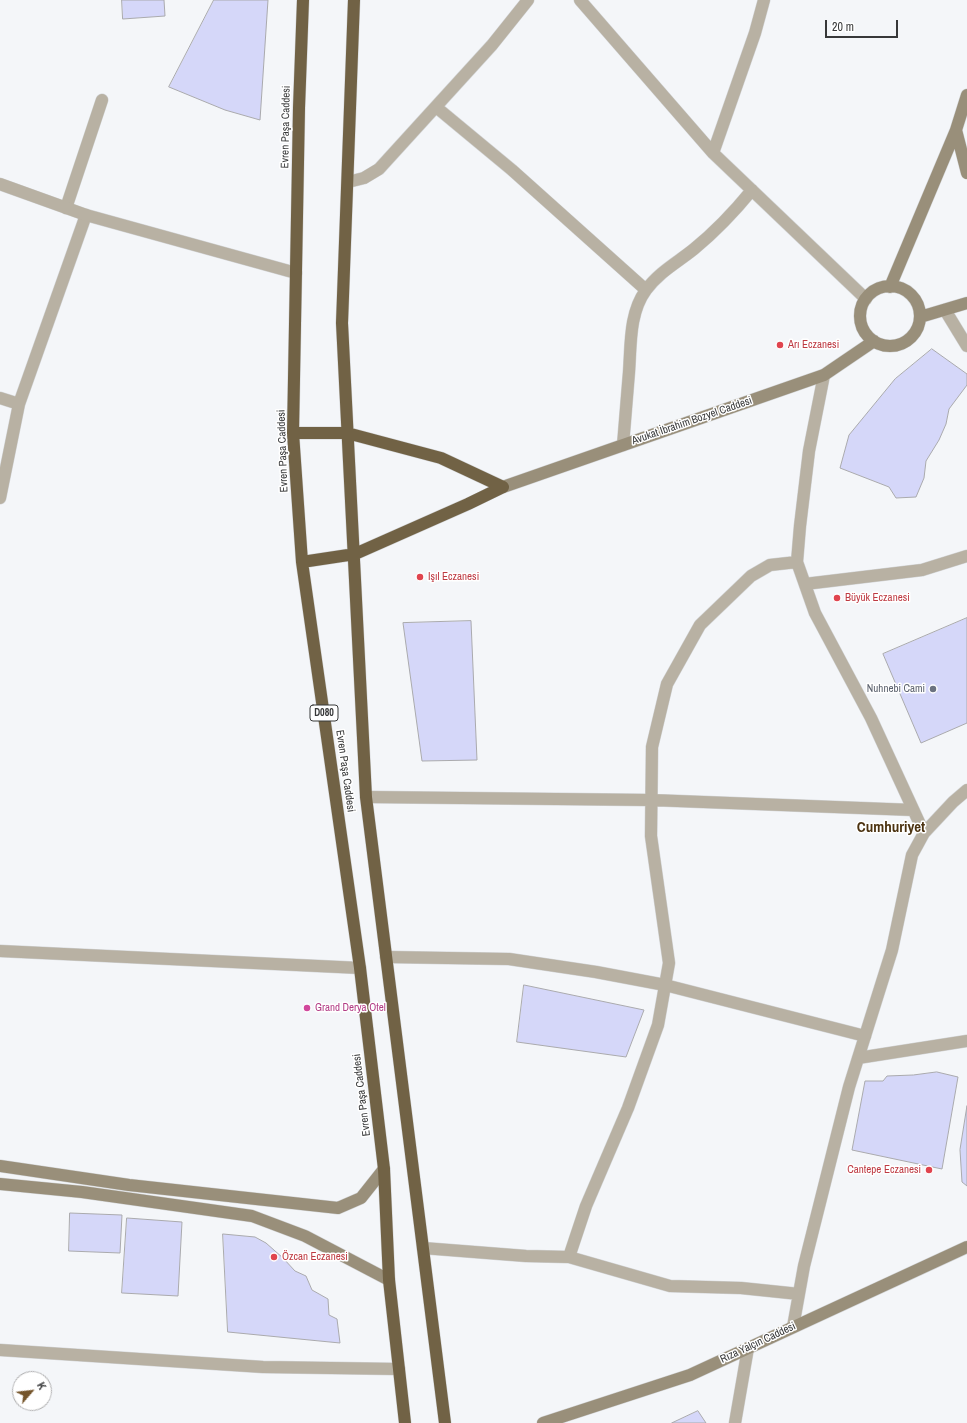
<!DOCTYPE html>
<meta charset="utf-8">
<style>
body{margin:0}
#map{position:relative;width:967px;height:1423px;overflow:hidden;background:#f4f6f9;font-family:"Archivo Narrow",sans-serif}
canvas{display:block}
.north{position:absolute;left:12px;top:1371px;width:40px;height:40px;box-sizing:border-box;background:#fff;border:1px solid #afafb0;border-radius:50%;rotate:62deg;font-size:11px;font-weight:700;line-height:16px;text-align:center;color:#373839}
.north::after{content:'';display:block;margin:auto;width:14px;height:18px;background:#75552b;clip-path:polygon(50% 0,100% 100%,50% 72%,0 100%)}
.scale{position:absolute;left:825px;top:20px;width:73px;height:18px;box-sizing:border-box;border:2px solid #373839;border-top:0;padding-left:5px;font-size:12px;line-height:14px;white-space:nowrap;color:#373839;-webkit-text-stroke:3px #fff;paint-order:stroke}
</style>
<div id="map">
<canvas width="967" height="1423"></canvas>
<div class="north">K</div>
<div class="scale">20 m</div>
</div>
<script>
const ctx = document.querySelector('canvas').getContext('2d');
ctx.lineJoin = 'round';
function fill(path, color) {
  ctx.fillStyle = color;
  ctx.fill(path, 'evenodd');
}
function strokePath(path, color, width, dash) {
  ctx.strokeStyle = color;
  ctx.lineWidth = width;
  ctx.lineCap = dash ? 'butt' : 'round';
  ctx.setLineDash(dash || []);
  ctx.stroke(path);
}
function write(font, color, halo, rows, align = 'center') {
  ctx.font = font + ' "Archivo Narrow",sans-serif';
  ctx.lineWidth = 3;
  ctx.setLineDash([]);
  ctx.textBaseline = 'middle';
  ctx.strokeStyle = halo;
  ctx.fillStyle = color;
  for (const [text, x, y, turn = 0] of rows) {
    ctx.save();
    ctx.translate(x, y);
    ctx.rotate((+turn || 0) * Math.PI / 180);
    ctx.textAlign = isNaN(turn) ? turn : align;
    if (halo) ctx.strokeText(text, 0, 0);
    ctx.fillText(text, 0, 0);
    ctx.restore();
  }
}
const building = new Path2D(`
 M122,0H164L165,16L123,19Z
 M214,0H268L260,120L225,110L169,87Z
 M932,349L967,374V385L949,409L946,424L939,440L926,461L924,478L916,497L896,498L889,487L840,468L849,435L895,379Z
 M967,618V723L921,743L883,654Z
 M471,621L477,760L422,761L403,623Z
 M524,985L644,1010L626,1057L517,1042Z
 M937,1072L958,1077L942,1169L852,1150L865,1081H883L887,1076L913,1075Z
 M967,1106V1186L962,1182L960,1150Z
 M70,1213L122,1215L120,1253L69,1251Z
 M127,1218L182,1222L178,1296L122,1293Z
 M223,1234L255,1237L266,1243L283,1258L295,1271L306,1276L312,1290L328,1299L329,1315L337,1319L340,1343L228,1332Z
 M698,1411L706,1423H672Z`);
const lane = new Path2D(`
 M66,208L102,100
 M0,398L19,404
 M0,498L19,404L86,215
 M386,957L509,959L596,972L665,985L865,1036`);
const street = new Path2D(`
 M580,0L713,153L866,299
 M436,107L512,170L646,290
 M713,153L755,33L764,0
 M348,182L364,178L379,169L492,45L528,0
 M0,184L86,215L296,273
 M945,310L967,346
 M824,375L809,451L800,526L797,562L815,613L871,718L924,833
 M623,445C625,421 627,396 629,372C631,345 629,313 646,290C659,272 678,262 694,249C716,231 734,212 752,190
 M805,584L922,570L967,556
 M366,797L651,800L913,810
 M0,951L360,968
 M858,1058L967,1041
 M423,1248L526,1256L569,1257L670,1286L741,1288L799,1294
 M569,1257L586,1206L628,1108L658,1025L669,963L651,836L652,747L667,684L700,625L751,576L770,565L797,562
 M793,1327L804,1266L849,1087L892,950L912,855L924,833L953,802L967,790
 M0,1350L263,1367L399,1369
 M735,1423L748,1348`);
const secondary = new Path2D(`
 M956,130L967,173
 M860 316a30 30 0 1 1 60 0a30 30 0 1 1-60 0Z
 M890,287L956,130L967,95
 M920,317L967,303
 M503,487L824,375L874,341
 M0,1166L129,1185L338,1208L361,1198L384,1169
 M0,1184L82,1192L252,1216L305,1236L389,1280
 M543,1423L690,1375L967,1247`);
const highway = new Path2D(`
 M303,0L299,108L293,433L302,562L360,968L384,1169L389,1280L405,1423
 M354,0L342,323L366,797L445,1423
 M293,433H347L441,458L503,487
 M302,562L355,554L468,504L503,487`);
const markers = [
 [780,345,4,"#e0444e"],
 [420,577,4,"#e0444e"],
 [837,598,4,"#e0444e"],
 [933,689,4,"#6b7280"],
 [307,1008,4,"#d1479c"],
 [929,1170,4,"#e0444e"],
 [274,1257,4,"#e0444e"]
];
const shields = [
 [324,713,28]
];
const shieldNames = [
 ["D080",324,713]
];
const streetNames = [
 ["Evren Paşa Caddesi",286,127,-89],
 ["Avukat İbrahim Bozyel Caddesi",692,421,-19],
 ["Evren Paşa Caddesi",283,451,-92],
 ["Evren Paşa Caddesi",345,771,82],
 ["Evren Paşa Caddesi",362,1095,-97],
 ["Rıza Yalçın Caddesi",758,1343,-25]
];
const healthNames = [
 ["Arı Eczanesi",788,345],
 ["Işıl Eczanesi",428,577],
 ["Büyük Eczanesi",845,598],
 ["Cantepe Eczanesi",921,1170,"right"],
 ["Özcan Eczanesi",282,1257]
];
const worshipNames = [
 ["Nuhnebi Cami",925,689]
];
const hotelNames = [
 ["Grand Derya Otel",315,1008]
];
const districtNames = [
 ["Cumhuriyet",891,828]
];
fill(building, '#d5d7f9');
strokePath(building, '#aaaaad', 1);
strokePath(lane, '#d2d4d6', 13);
strokePath(street, '#d2d4d6', 13);
strokePath(secondary, '#d2d4d6', 13);
strokePath(highway, '#d2d4d6', 13);
strokePath(lane, '#b8b1a3', 12);
strokePath(street, '#b8b1a3', 12);
strokePath(secondary, '#998f7a', 12);
strokePath(highway, '#716245', 12);
for (const [x, y, r, color] of markers) {
  const dot = new Path2D();
  dot.arc(x, y, r, 0, 2 * Math.PI);
  ctx.fillStyle = color;
  ctx.fill(dot);
  strokePath(dot, '#fff', 1.5);
}
for (const [x, y, w] of shields) {
  const box = new Path2D();
  box.roundRect(x - w / 2, y - 8, w, 16, 3);
  ctx.fillStyle = '#fff';
  ctx.fill(box);
  strokePath(box, '#373839', 1);
}
write('bold 10px', '#373839', null, shieldNames);
write('11px', '#373839', '#fff', streetNames);
write('11px', '#be3a42', '#fff', healthNames, 'left');
write('11px', '#5b616d', '#fff', worshipNames, 'right');
write('11px', '#b23c85', '#fff', hotelNames, 'left');
write('bold 15px', '#4c3311', '#fff', districtNames);
</script>
